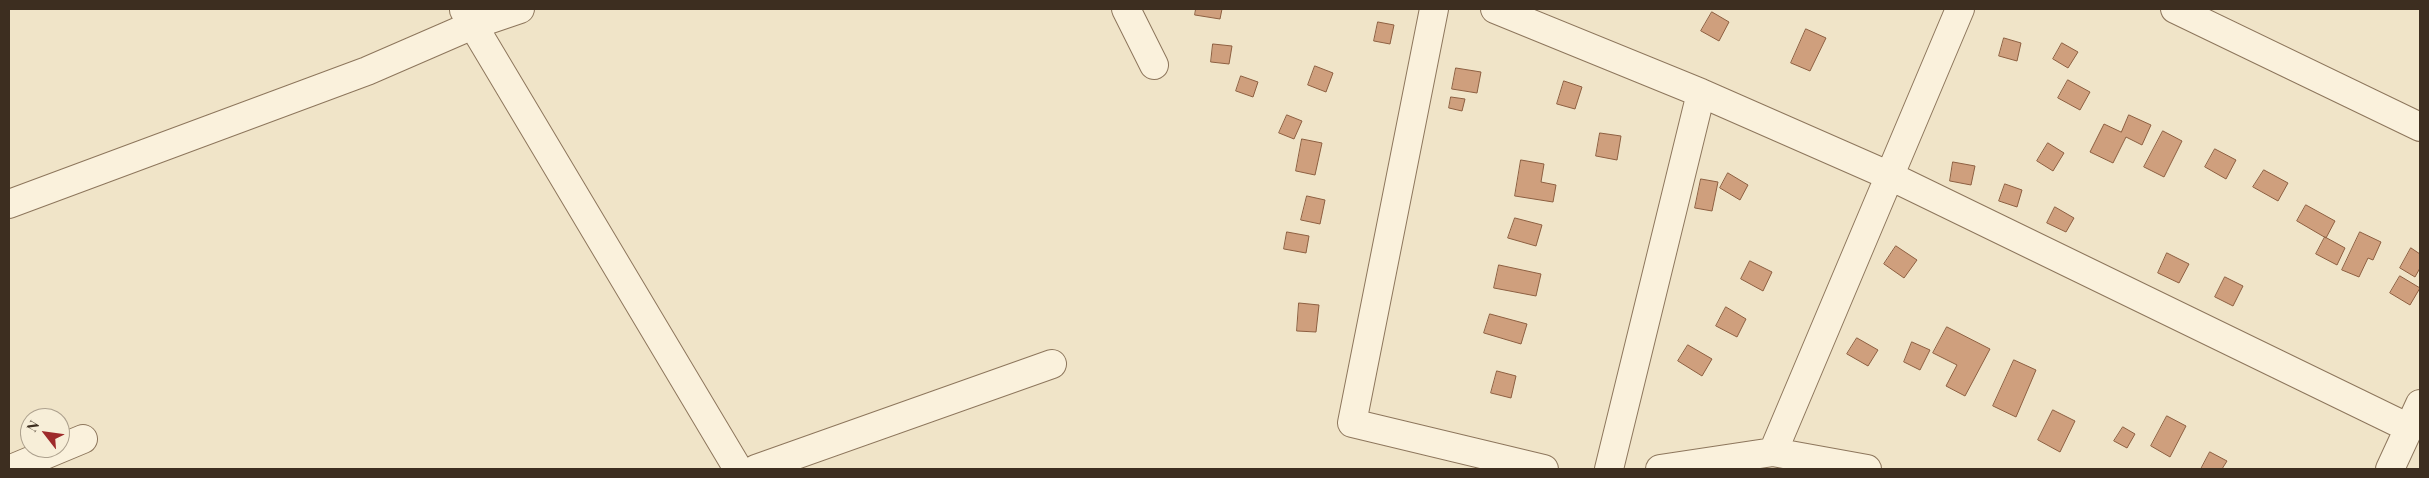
<!DOCTYPE html>
<style>
body{margin:0}
#map{position:relative;width:2429px;height:478px;overflow:hidden;background:#f0e4c8;font-family:"Playfair Display",serif}
canvas{display:block}
.frame{position:absolute;inset:0;border:10px solid #3d2e20;pointer-events:none}
.north{position:absolute;left:20px;top:408px;width:50px;height:50px;box-sizing:border-box;background:#f7eed8;border:1px solid #ada18e;border-radius:50%;rotate:300deg;font-size:14px;font-weight:700;line-height:20px;text-align:center;color:#3d2e20}
.north::after{content:'';display:block;margin:auto;width:18px;height:22px;background:#9e2a2b;clip-path:polygon(50% 0,100% 100%,50% 72%,0 100%)}
</style>
<div id="map">
<canvas width="2429" height="478"></canvas>
<div class="frame"></div>
<div class="north">N</div>
</div>
<script>
const ctx = document.querySelector('canvas').getContext('2d');
ctx.lineJoin = 'round';
function fill(path, color) {
  ctx.fillStyle = color;
  ctx.fill(path, 'evenodd');
}
function strokePath(path, color, width, dash) {
  ctx.strokeStyle = color;
  ctx.lineWidth = width;
  ctx.lineCap = dash ? 'butt' : 'round';
  ctx.setLineDash(dash || []);
  ctx.stroke(path);
}
const building = new Path2D(`
 M1196,9H1222L1220,19L1195,15Z
 M1712,12L1729,22L1719,41L1701,31Z
 M1378,22L1394,25L1390,44L1374,41Z
 M1806,29L1826,38L1810,71L1791,63Z
 M2004,38L2021,43L2017,61L1999,56Z
 M2062,43L2078,52L2068,68L2053,59Z
 M1213,44L1232,46L1229,64L1211,62Z
 M1315,66L1333,73L1326,92L1308,85Z
 M1456,68L1481,72L1477,93L1452,89Z
 M1241,76L1258,82L1253,97L1236,91Z
 M2068,80L2090,92L2080,110L2058,98Z
 M1564,81L1582,87L1575,109L1557,104Z
 M1451,97L1465,99L1462,111L1449,108Z
 M1287,115L1302,121L1294,139L1279,133Z
 M2129,115L2151,125L2142,145L2126,137L2113,163L2090,152L2104,124L2121,132Z
 M2163,131L2182,141L2164,177L2144,167Z
 M1600,133L1621,136L1617,160L1596,156Z
 M1302,139L1322,143L1315,175L1296,171Z
 M2048,143L2064,153L2053,171L2037,161Z
 M2215,149L2236,160L2226,179L2205,167Z
 M1521,160L1544,164L1541,182L1556,185L1553,202L1515,196Z
 M1953,162L1975,166L1971,185L1950,181Z
 M2264,170L2288,183L2278,201L2253,187Z
 M1728,173L1748,185L1740,200L1720,188Z
 M1701,179L1718,182L1712,211L1695,208Z
 M2005,184L2022,190L2017,207L1999,201Z
 M1307,196L1325,200L1320,224L1301,220Z
 M2306,205L2335,221L2326,238L2297,221Z
 M2055,207L2074,218L2066,232L2047,223Z
 M1515,218L1542,225L1536,246L1508,238Z
 M1287,232L1309,236L1306,253L1284,249Z
 M2360,232L2381,242L2373,260L2368,258L2359,277L2342,270Z
 M2325,237L2345,248L2337,265L2316,254Z
 M1896,246L1917,260L1904,278L1884,264Z
 M2411,248L2420,254V268L2415,277L2400,268Z
 M2167,253L2189,264L2179,283L2158,273Z
 M1750,261L1772,272L1763,291L1741,279Z
 M1499,265L1541,274L1536,296L1494,288Z
 M2400,276L2420,288L2410,305L2390,293Z
 M2225,277L2243,286L2233,306L2215,297Z
 M1299,303L1319,305L1316,332L1297,331Z
 M1726,307L1746,319L1737,337L1716,326Z
 M1490,314L1527,324L1521,344L1484,333Z
 M1947,327L1990,349L1965,396L1946,386L1957,365L1933,353Z
 M1857,338L1878,350L1868,366L1847,354Z
 M1912,342L1930,350L1920,370L1904,362Z
 M1688,345L1712,359L1702,376L1678,361Z
 M2014,360L2036,370L2016,417L1993,406Z
 M1497,371L1516,376L1511,398L1491,393Z
 M2053,410L2075,421L2060,452L2038,440Z
 M2167,416L2186,426L2170,457L2151,446Z
 M2123,427L2135,434L2127,448L2114,441Z
 M2210,452L2227,461L2222,469H2201Z`);
const street = new Path2D(`
 M1126,9L1154,65
 M1434,9L1352,423L1544,469
 M1495,9L1701,93L1890,176L2409,428
 M2175,9L2420,127
 M464,10L738,469
 M9,204L367,71L473,25L520,9
 M1773,452L1960,9
 M11,469L83,439
 M756,469L1052,364
 M1609,469L1701,93
 M1660,469L1773,452L1867,469
 M2390,469L2420,404`);
fill(building, '#cf9f7d');
strokePath(building, '#8d5f41', 1);
strokePath(street, '#8d765c', 30);
strokePath(street, '#faf1dc', 28);
</script>
